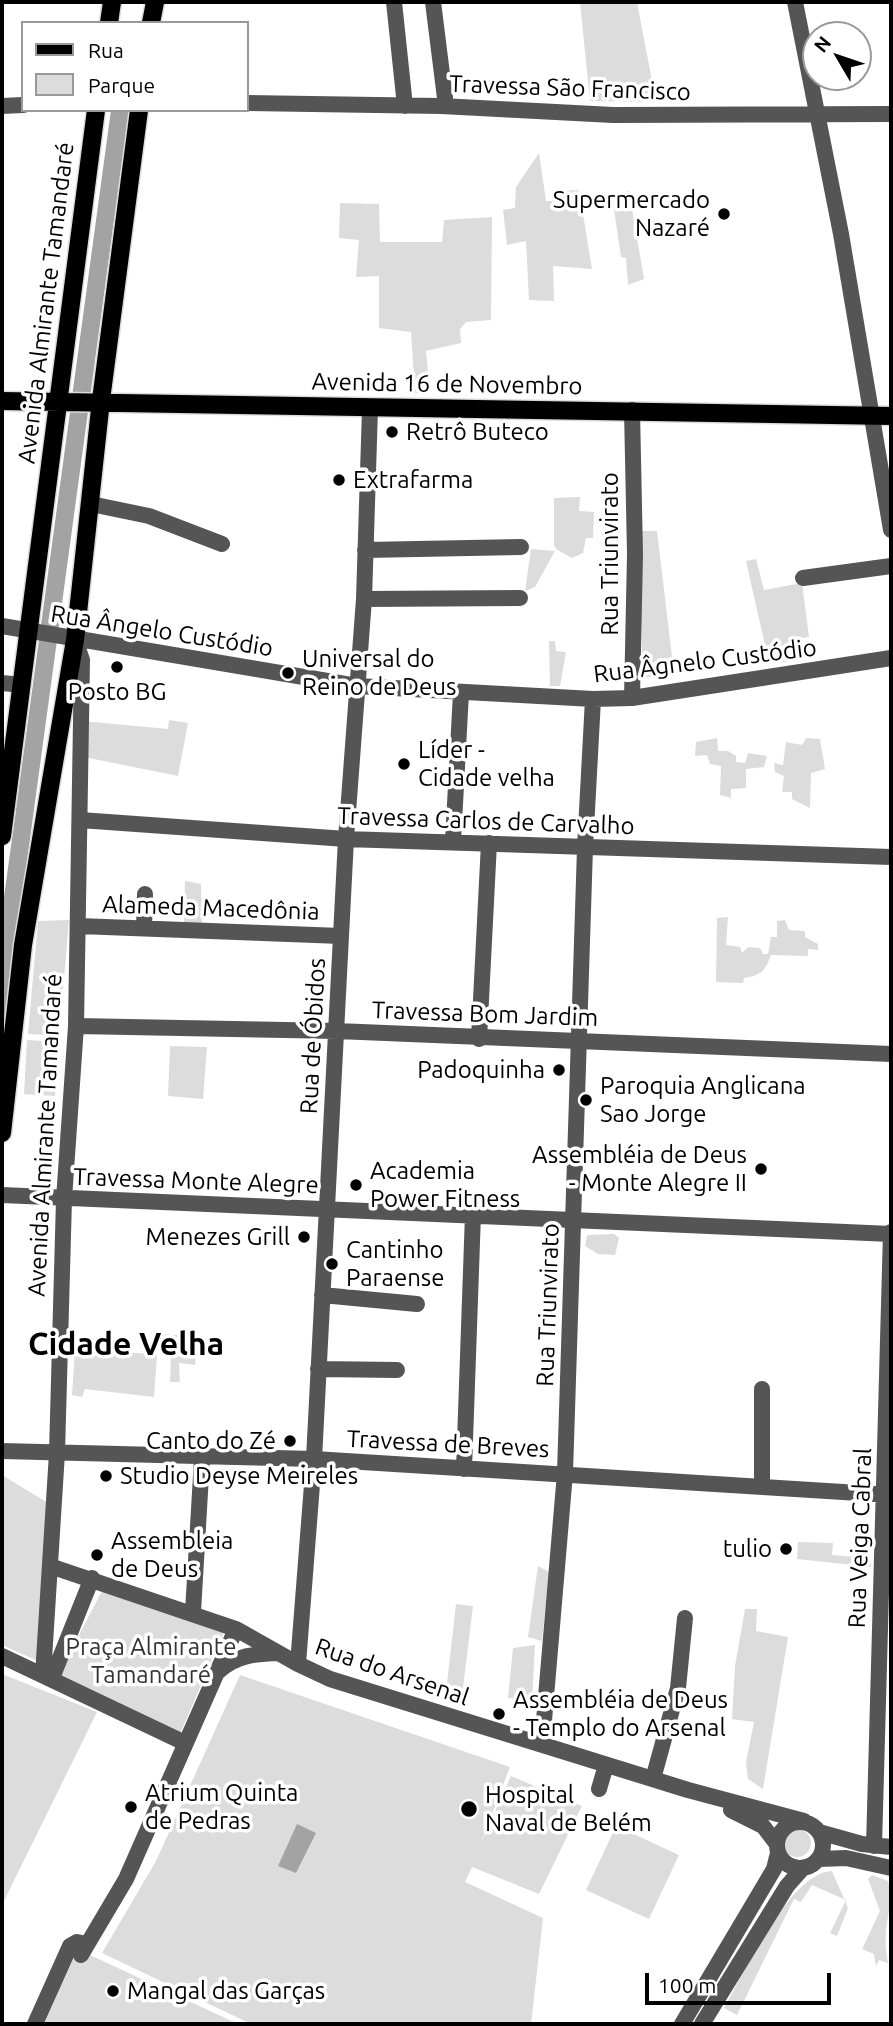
<!DOCTYPE html>
<meta charset="utf-8">
<style>
body{margin:0}
#map{position:relative;width:893px;height:2026px;overflow:hidden;background:#fff;font-family:Ubuntu,sans-serif}
canvas{display:block}
.frame{position:absolute;inset:0;border:4px solid #000;pointer-events:none}
.legend{position:absolute;left:21px;top:21px;width:228px;height:91px;box-sizing:border-box;background:#fff;border:2px solid #999;margin:0;padding:9px 12px;list-style:none;font-size:21px;color:#000}
.legend li{display:flex;align-items:center;gap:14px;height:35px}
.legend b{width:35px;border:2px solid #999}
.north{position:absolute;left:802px;top:21px;width:70px;height:70px;box-sizing:border-box;background:#fff;border:2px solid #999;border-radius:50%;rotate:309deg;font-size:19px;font-weight:700;line-height:28px;text-align:center;color:#000}
.north::after{content:'';display:block;margin:auto;width:24px;height:32px;background:#000;clip-path:polygon(50% 0,100% 100%,50% 72%,0 100%)}
.scale{position:absolute;left:645px;top:1973px;width:186px;height:32px;box-sizing:border-box;border:4px solid #000;border-top:0;padding-left:9px;font-size:21px;line-height:24px;white-space:nowrap;color:#000;-webkit-text-stroke:5px #fff;paint-order:stroke}
</style>
<div id="map">
<canvas width="893" height="2026"></canvas>
<div class="frame"></div>
<ul class="legend">
<li><b style="height:9px;background:#000"></b>Rua</li>
<li><b style="height:19px;background:#dcdcdc"></b>Parque</li>
</ul>
<div class="north">N</div>
<div class="scale">100 m</div>
</div>
<script>
const ctx = document.querySelector('canvas').getContext('2d');
ctx.lineJoin = 'round';
function fill(path, color) {
  ctx.fillStyle = color;
  ctx.fill(path, 'evenodd');
}
function strokePath(path, color, width, dash) {
  ctx.strokeStyle = color;
  ctx.lineWidth = width;
  ctx.lineCap = dash ? 'butt' : 'round';
  ctx.setLineDash(dash || []);
  ctx.stroke(path);
}
function write(font, color, halo, rows, align = 'center') {
  ctx.font = font + ' Ubuntu,sans-serif';
  ctx.lineWidth = 7;
  ctx.setLineDash([]);
  ctx.textBaseline = 'middle';
  ctx.strokeStyle = halo;
  ctx.fillStyle = color;
  for (const [text, x, y, turn = 0] of rows) {
    ctx.save();
    ctx.translate(x, y);
    ctx.rotate((+turn || 0) * Math.PI / 180);
    ctx.textAlign = isNaN(turn) ? turn : align;
    if (halo) ctx.strokeText(text, 0, 0);
    ctx.fillText(text, 0, 0);
    ctx.restore();
  }
}
const green = new Path2D(`
 M580,2H637L656,102L590,101Z
 M539,153L546,201H560L557,191L579,190L592,269L553,266L554,301L529,300L526,241L507,245L503,210L515,208L516,187Z
 M629,191L644,279L628,285L626,258L621,257L612,196Z
 M340,203L379,204L380,242H442L444,220L492,217L491,320L466,322L460,329L461,343L426,351L430,393H415L411,332L379,328V276L356,277L359,240L339,238Z
 M580,497L579,511L594,512L593,538H586L583,553L572,558L556,549L554,545V498Z
 M638,531H657L674,674L643,678Z
 M531,549L555,551L535,587L525,591Z
 M756,559L764,590L802,583L809,637L796,639L798,661L769,663L746,561Z
 M549,641H555L556,651L566,652L560,686H550Z
 M169,720L188,723L178,776L84,757L82,721L168,729Z
 M717,738L718,751H728L736,756V762L745,763L748,753L767,756L764,767L746,769V788L731,789V798L720,795L721,766L710,764L707,755L695,756L696,742Z
 M806,738L820,739L825,769L811,773L810,808L792,799V792H782L784,776L775,772L774,763L783,765L786,742L802,745Z
 M185,881L201,884L202,925H184Z
 M728,917L726,945L740,947L742,953L748,947L760,948L763,954H768L771,937H777V921L785,920L789,930L805,931V937L818,944V950L808,949V956L771,955C765,971 762,975 744,978L743,983L716,982L717,918Z
 M69,920L59,1036L28,1034L38,921Z
 M27,1040L58,1042L55,1096L24,1094Z
 M170,1046L207,1047L203,1099L168,1096Z
 M614,1234L619,1238L615,1255L598,1254L585,1246L587,1235Z
 M165,1334L197,1337L195,1365L179,1363L180,1382H170L171,1355L164,1354Z
 M75,1350L157,1354L154,1397L85,1389L82,1397L72,1395Z
 M2,1475L48,1503L40,1662L2,1645Z
 M798,1542L833,1543L832,1555L871,1558V1567L797,1559Z
 M538,1566L549,1572L542,1641L528,1637Z
 M103,1589L226,1627L180,1734L56,1679Z
 M456,1604L473,1606L462,1696L419,1691L420,1680L447,1683Z
 M745,1609H757L756,1631L788,1637L763,1789L748,1779L746,1762L754,1722L732,1719L735,1666Z
 M535,1645L532,1700L508,1698L513,1648Z
 M2,1674L97,1712L2,1905Z
 M240,1675L510,1767L480,1845L511,1776L582,1806L539,1894L472,1867L465,1882L543,1918L531,2024H251L102,1953L156,1861Z
 M616,1826L679,1855L649,1919L586,1890Z
 M783 1843a14 14 0 1 1 28 0a14 14 0 1 1-28 0Z
 M832,1871L848,1908L837,1936L830,1933L846,1900L812,1885L801,1902L794,1899L737,2015L724,2008C744,1974 790,1872 832,1871Z
 M872,1875L888,1881C893,1896 888,1914 886,1930C885,1941 886,1952 888,1963L879,1960L876,1966L874,1954L862,1949L880,1911L868,1879Z
 M77,1950L90,1955L238,2024H44Z`);
const water = new Path2D(`
 M111,110H129L2,1045V912Z
 M297,1824L316,1833L296,1873L278,1866Z`);
const minor = new Path2D(`
 M394,2L405,106
 M433,2L446,106
 M795,2L841,234L891,530
 M247,103L441,106L613,115L891,114
 M2,106L23,105
 M632,410L635,554L632,698
 M91,504L149,516L222,544
 M365,550L521,547
 M803,578L891,566
 M364,599L520,598
 M2,626L357,686L593,699L632,698L891,658
 M2,683L22,685
 M80,820L346,839L891,857
 M453,841L461,693
 M79,926L341,936
 M144,928L145,894
 M76,1026L337,1031L891,1054
 M479,1039L489,843
 M2,1195L891,1234
 M322,1295L417,1304
 M318,1369L397,1370
 M762,1389V1485
 M2,1451L314,1459L891,1495
 M464,1469L473,1214
 M50,1566L236,1629L298,1664L330,1679L688,1790L804,1821
 M193,1612L202,1458
 M2,1656L185,1743
 M298,1664L314,1459L346,839L364,599L370,409
 M219,1671C236,1655 255,1654 278,1653
 M43,1675L57,1453L64,1199L76,1026L82,660L75,640
 M52,1678L92,1578
 M542,1744L565,1473L585,848L593,699
 M653,1779L678,1688L685,1618
 M599,1789L606,1765
 M731,1810L763,1826L776,1843
 M777 1845a23 23 0 1 1 46 0a23 23 0 1 1-46 0Z
 M819,1832L862,1844L891,1847
 M874,1846L891,1232
 M819,1859L846,1858L891,1868
 M81,1955L126,1879L236,1629
 M35,2024L70,1946L77,1942L86,1944
 M682,2024L774,1869L778,1853
 M702,2024L787,1886L803,1868`);
const major = new Path2D(`
 M109,23L112,2
 M151,23L155,2
 M2,401L891,416
 M2,836L96,110
 M2,1133L23,945L75,640L101,400L139,110`);
const markers = [
 [724,214,7,"#000"],
 [392,432,7,"#000"],
 [339,480,7,"#000"],
 [117,667,7,"#000"],
 [288,673,7,"#000"],
 [404,764,7,"#000"],
 [559,1070,7,"#000"],
 [586,1100,7,"#000"],
 [761,1169,7,"#000"],
 [356,1185,7,"#000"],
 [304,1237,7,"#000"],
 [332,1264,7,"#000"],
 [290,1441,7,"#000"],
 [106,1476,7,"#000"],
 [786,1549,7,"#000"],
 [97,1555,7,"#000"],
 [499,1714,7,"#000"],
 [131,1807,7,"#000"],
 [469,1809,9,"#000"],
 [113,1991,7,"#000"]
];
const streetNames = [
 ["Travessa São Francisco",570,88,2],
 ["Avenida Almirante Tamandaré",46,303,-83],
 ["Avenida 16 de Novembro",447,384,1],
 ["Rua Triunvirato",610,554,-90],
 ["Rua Ângelo Custódio",162,631,9],
 ["Rua Âgnelo Custódio",705,661,-7],
 ["Travessa Carlos de Carvalho",486,821,2],
 ["Alameda Macedônia",211,908,2],
 ["Travessa Bom Jardim",485,1014,2],
 ["Rua de Óbidos",313,1036,-87],
 ["Avenida Almirante Tamandaré",45,1135,-87],
 ["Travessa Monte Alegre",196,1181,2],
 ["Rua Triunvirato",548,1305,-88],
 ["Travessa de Breves",448,1444,3],
 ["Rua Veiga Cabral",860,1538,-88],
 ["Rua do Arsenal",392,1672,19]
];
const poiNames = [
 ["Supermercado",710,200,"right"],
 ["Nazaré",710,228,"right"],
 ["Retrô Buteco",406,432],
 ["Extrafarma",353,480],
 ["Universal do",302,659],
 ["Reino de Deus",302,687],
 ["Posto BG",117,692,"center"],
 ["Líder -",418,750],
 ["Cidade velha",418,778],
 ["Padoquinha",545,1070,"right"],
 ["Paroquia Anglicana",600,1086],
 ["Sao Jorge",600,1114],
 ["Assembléia de Deus",747,1155,"right"],
 ["- Monte Alegre II",747,1183,"right"],
 ["Academia",370,1171],
 ["Power Fitness",370,1199],
 ["Menezes Grill",290,1237,"right"],
 ["Cantinho",346,1250],
 ["Paraense",346,1278],
 ["Canto do Zé",276,1441,"right"],
 ["Studio Deyse Meireles",120,1476],
 ["Assembleia",111,1541],
 ["de Deus",111,1569],
 ["tulio",772,1549,"right"],
 ["Assembléia de Deus",513,1700],
 ["- Templo do Arsenal",513,1728],
 ["Atrium Quinta",145,1793],
 ["de Pedras",145,1821],
 ["Hospital",485,1795],
 ["Naval de Belém",485,1823],
 ["Mangal das Garças",127,1991]
];
const parkNames = [
 ["Praça Almirante",151,1647],
 ["Tamandaré",151,1675]
];
const districtNames = [
 ["Cidade Velha",126,1344]
];
fill(green, '#dcdcdc');
fill(water, '#a3a3a3');
strokePath(major, '#dbdbdb', 21);
strokePath(minor, '#555', 16);
strokePath(major, '#000', 18);
for (const [x, y, r, color] of markers) {
  const dot = new Path2D();
  dot.arc(x, y, r, 0, 2 * Math.PI);
  ctx.fillStyle = color;
  ctx.fill(dot);
  strokePath(dot, '#fff', 2.5);
}
write('24px', '#000', '#fff', streetNames);
write('24px', '#000', '#fff', poiNames, 'left');
write('24px', '#333', '#fff', parkNames);
write('bold 32px', '#000', '#fff', districtNames);
</script>
